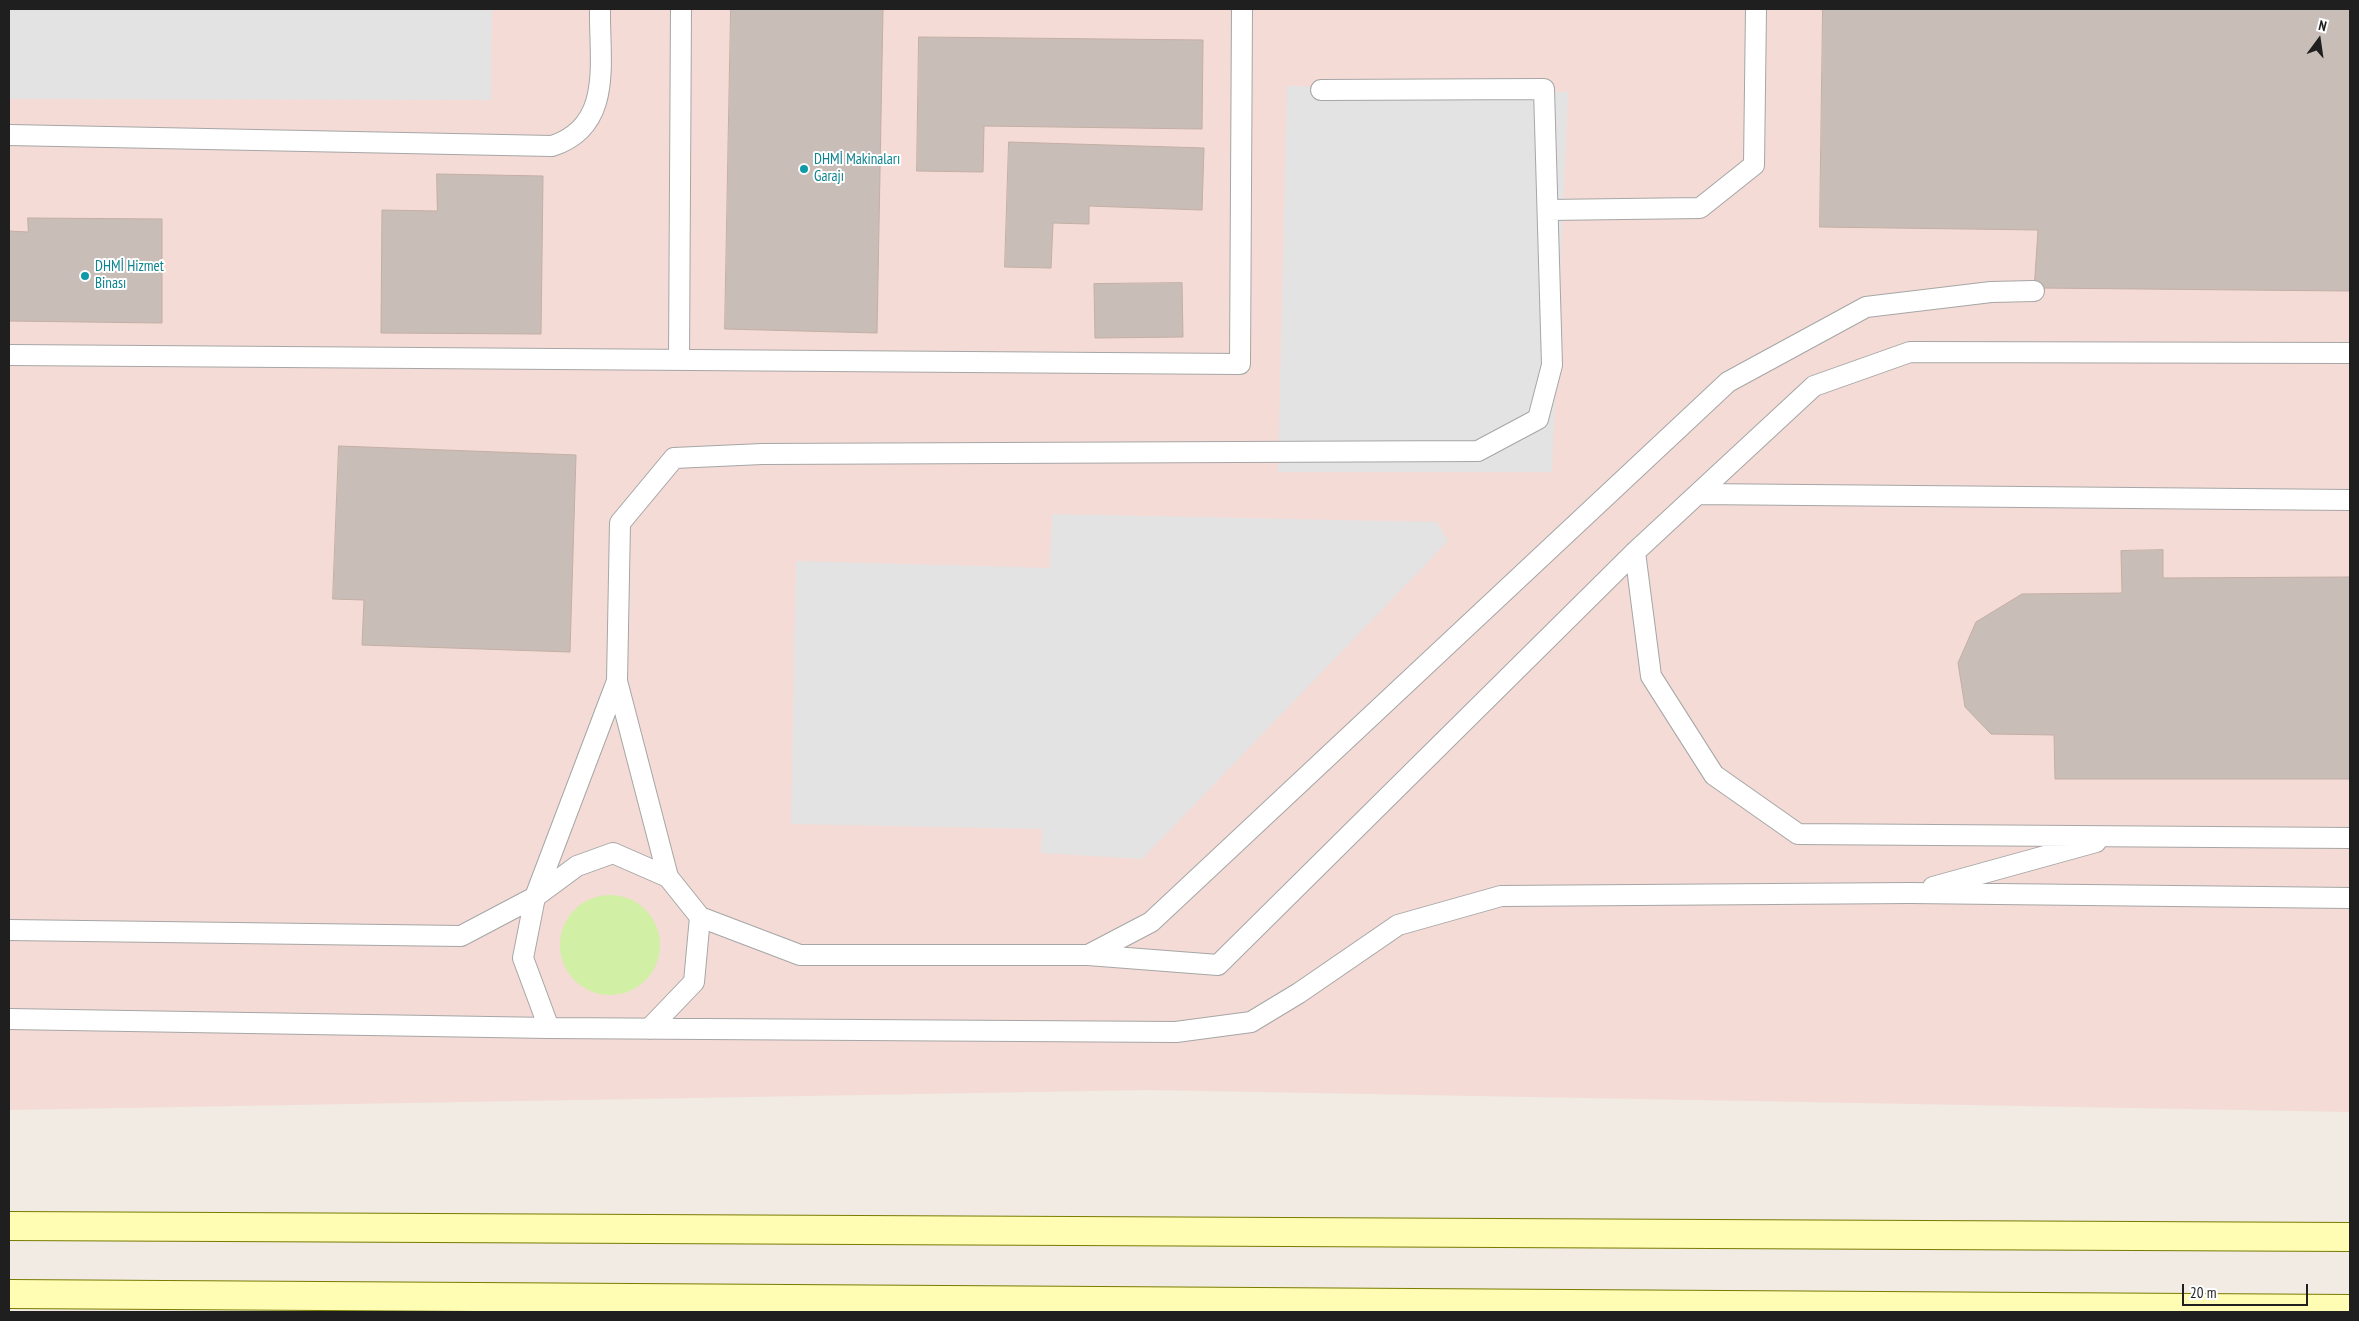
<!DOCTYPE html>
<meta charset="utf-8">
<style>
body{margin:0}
#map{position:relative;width:2359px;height:1321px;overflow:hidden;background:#f1ebe4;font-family:"PT Sans Narrow",sans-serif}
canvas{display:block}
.frame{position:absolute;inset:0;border:10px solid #1f1f1f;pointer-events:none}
.north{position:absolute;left:2294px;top:15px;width:50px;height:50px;-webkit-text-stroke:4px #fff;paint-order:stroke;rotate:14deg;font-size:14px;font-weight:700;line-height:20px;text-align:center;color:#1f1f1f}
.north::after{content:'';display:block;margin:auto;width:18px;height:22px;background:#1f1f1f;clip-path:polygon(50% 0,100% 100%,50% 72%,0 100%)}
.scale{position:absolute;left:2182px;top:1284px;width:126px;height:22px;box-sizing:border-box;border:2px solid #1f1f1f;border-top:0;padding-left:6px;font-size:15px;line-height:18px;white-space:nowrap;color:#1f1f1f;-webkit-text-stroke:4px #fff;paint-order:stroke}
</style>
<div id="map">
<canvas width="2359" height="1321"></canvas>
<div class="frame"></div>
<div class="north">N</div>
<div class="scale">20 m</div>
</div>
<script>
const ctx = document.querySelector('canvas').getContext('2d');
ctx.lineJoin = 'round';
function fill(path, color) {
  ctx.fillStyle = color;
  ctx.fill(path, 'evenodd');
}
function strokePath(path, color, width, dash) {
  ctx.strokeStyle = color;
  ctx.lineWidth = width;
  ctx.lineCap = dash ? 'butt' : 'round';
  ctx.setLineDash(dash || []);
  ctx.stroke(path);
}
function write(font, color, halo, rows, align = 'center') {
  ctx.font = font + ' "PT Sans Narrow",sans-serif';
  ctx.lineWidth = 4;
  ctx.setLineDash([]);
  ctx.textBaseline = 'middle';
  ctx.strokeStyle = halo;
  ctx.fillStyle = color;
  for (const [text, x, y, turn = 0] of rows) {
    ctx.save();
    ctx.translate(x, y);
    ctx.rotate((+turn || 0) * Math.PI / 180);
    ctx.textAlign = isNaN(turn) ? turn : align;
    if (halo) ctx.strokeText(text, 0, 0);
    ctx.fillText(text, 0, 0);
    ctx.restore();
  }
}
const military = new Path2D(`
 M9,9H2350V1112L1148,1090L9,1110Z`);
const grass = new Path2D(`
 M560 945a50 50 0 1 1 100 0a50 50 0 1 1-100 0Z`);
const parking = new Path2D(`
 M9,9H492L491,100L9,99Z
 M1287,86L1568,92L1552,472H1278Z
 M1052,514L1437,522L1448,541L1142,859L1041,853L1042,829L791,824L796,561L1050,568Z`);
const building = new Path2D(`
 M731,9H883L877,333L725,329Z
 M1823,9H2350V291L2038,288L2034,291L2038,230L1820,227Z
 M919,37L1203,40L1202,129L984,126L983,172L917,171Z
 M1009,142L1204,148L1202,210L1089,206V224L1053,223L1051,268L1005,267Z
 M437,174L543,176L541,334L381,333L382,210L437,211Z
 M28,218L162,219V323L9,321V231L28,232Z
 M1182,283L1183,337L1095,338L1094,284Z
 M339,446L576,455L570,652L362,645L364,600L333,599Z
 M2163,550V578L2350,577V779H2055L2054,735L1991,734L1965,707L1958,663L1976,622L2022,594L2122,593L2121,551Z`);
const lane = new Path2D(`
 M9,135L552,146C614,126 599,61 600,9
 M1548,210L1700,208L1754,165L1756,9
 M9,355L1240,364L1242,9
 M679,359L681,9
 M1698,494L2350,500
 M1635,552L1651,676L1714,775L1798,834L2350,838
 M668,877L617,681L620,523L674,458L762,454L1478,451L1538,419L1552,365L1544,89L1321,90
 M1933,887L2096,842
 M700,917L800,955H1088L1218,965L1635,552L1814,386L1910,352L2350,353
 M9,930L461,936L535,897L617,681
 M1088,955L1151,922L1728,382L1866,307L1991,292L2034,291
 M9,1019L549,1028L1176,1032L1251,1022L1299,993L1398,925L1501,896L1910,893L2350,898
 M549,1028L523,958L535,897L577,866L613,853L668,877L700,917L694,982L649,1029`);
const secondary = new Path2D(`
 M9,1226L2350,1237
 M9,1294L2350,1309`);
const markers = [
 [804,169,5,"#0f9aa8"],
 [85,276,5,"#0f9aa8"]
];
const cultureNames = [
 ["DHMİ Makinaları",814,160],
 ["Garajı",814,177],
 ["DHMİ Hizmet",95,267],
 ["Binası",95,284]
];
fill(military, '#f4dbd6');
fill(grass, '#d1efa5');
fill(parking, '#e3e3e3');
fill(building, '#c9bdb7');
strokePath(building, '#c4afa5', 1);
strokePath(lane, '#a6a6a6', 22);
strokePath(secondary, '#7a7c00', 30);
strokePath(lane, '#fff', 20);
strokePath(secondary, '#fffcb4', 28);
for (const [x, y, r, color] of markers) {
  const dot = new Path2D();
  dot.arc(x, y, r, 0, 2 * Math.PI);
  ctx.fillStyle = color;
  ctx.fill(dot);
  strokePath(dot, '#fff', 2);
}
write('15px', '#0d838f', '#fff', cultureNames, 'left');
</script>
